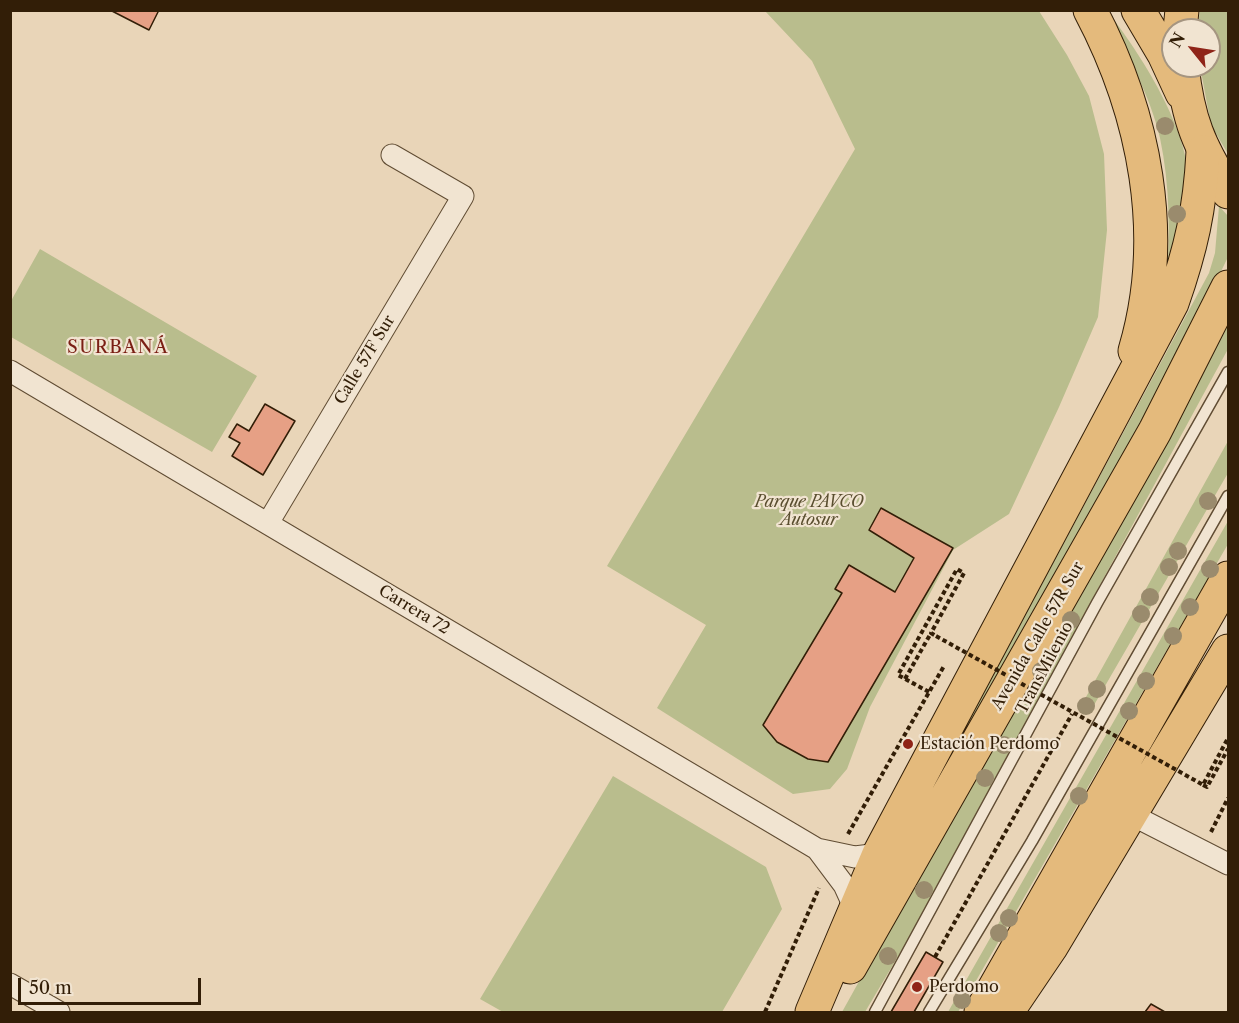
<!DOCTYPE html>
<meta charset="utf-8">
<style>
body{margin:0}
#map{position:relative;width:1239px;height:1023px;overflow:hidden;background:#e9d5b8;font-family:"Libre Caslon Text",serif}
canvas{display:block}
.frame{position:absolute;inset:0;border:12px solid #321e07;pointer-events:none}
.north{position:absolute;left:1161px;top:18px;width:60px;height:60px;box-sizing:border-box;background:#f1e4d1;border:2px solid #a59580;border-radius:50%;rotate:300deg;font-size:16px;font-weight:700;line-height:24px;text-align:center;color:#321e07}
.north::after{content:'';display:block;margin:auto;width:21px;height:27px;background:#8f2418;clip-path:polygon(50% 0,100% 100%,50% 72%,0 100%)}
.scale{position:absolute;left:18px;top:978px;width:183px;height:27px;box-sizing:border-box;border:3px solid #321e07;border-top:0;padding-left:8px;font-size:18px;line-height:21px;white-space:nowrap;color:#321e07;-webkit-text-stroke:4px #f1e4d1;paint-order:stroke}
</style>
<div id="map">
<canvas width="1239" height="1023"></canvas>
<div class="frame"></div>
<div class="north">N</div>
<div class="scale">50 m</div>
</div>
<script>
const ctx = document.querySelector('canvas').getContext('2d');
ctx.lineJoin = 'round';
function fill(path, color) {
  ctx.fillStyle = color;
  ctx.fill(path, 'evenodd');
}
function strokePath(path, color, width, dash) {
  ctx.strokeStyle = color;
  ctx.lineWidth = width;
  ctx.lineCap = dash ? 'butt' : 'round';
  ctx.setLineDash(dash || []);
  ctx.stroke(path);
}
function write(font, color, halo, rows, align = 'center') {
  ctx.font = font + ' "Libre Caslon Text",serif';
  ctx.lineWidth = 4.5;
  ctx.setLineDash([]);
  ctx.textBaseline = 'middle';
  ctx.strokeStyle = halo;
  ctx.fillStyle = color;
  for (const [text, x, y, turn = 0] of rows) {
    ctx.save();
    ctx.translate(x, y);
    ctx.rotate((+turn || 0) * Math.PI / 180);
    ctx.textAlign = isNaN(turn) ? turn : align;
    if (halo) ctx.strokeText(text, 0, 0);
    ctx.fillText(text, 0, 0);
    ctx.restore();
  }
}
const green = new Path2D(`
 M765,11H1039L1067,55L1089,96L1104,154L1107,230L1098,317L1059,407L1009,514L953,550L870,707L847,769L830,789L793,794L657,708L706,625L607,566L855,149L812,61Z
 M1107,11C1139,51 1192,133 1188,186C1185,218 1174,250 1167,280C1170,233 1170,185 1160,138C1150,94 1125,52 1107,11Z
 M1200,11H1228V154L1211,125L1200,66H1209V30H1197Z
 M1219,206L1228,216V257L1139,439L971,729H964L1209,273L1215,253Z
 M40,249L257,376L212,452L11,337V301Z
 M1228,319V349L903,948L865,1012H842Z
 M1228,441V473L1090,712L1081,706Z
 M1228,521V544L958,1012H948Z
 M613,776L766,867L782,909L722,1012H503L480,999Z`);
const building = new Path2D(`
 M110,10H159L149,30Z
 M265,404L295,421L263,475L232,456L240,443L229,437L237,424L249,431Z
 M881,508L953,548L828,762L808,759L777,742L763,725L842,593L835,589L849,565L895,592L914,558L869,530Z
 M926,952L943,962L914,1012H891Z
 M1151,1004L1165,1012H1145Z`);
const path = new Path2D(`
 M905,679L931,633
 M929,692L898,675L957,569L964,573L931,633L936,636
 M1198,782L1203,785L1228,738
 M1203,785L1207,787L1228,749
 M1211,832L1228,798
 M848,834L944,666
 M935,957L1072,714
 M765,1012L819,888`);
const service = new Path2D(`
 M875,1012L1097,603L1228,372
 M929,1012L1032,841L1228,496`);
const minor = new Path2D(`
 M10,371L817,849L855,857L879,854
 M268,523L463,196L392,155
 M1130,814L1228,864
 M817,849L844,885L855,909
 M10,984L59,1012`);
const primary = new Path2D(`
 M1138,10L1164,54L1182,93
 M1180,30L1182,10
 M1182,66C1188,120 1199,146 1228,192`);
const trunk = new Path2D(`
 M1090,10C1145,114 1169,236 1135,351
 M850,967L1155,431L1228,287
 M812,1012L879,854L1172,303C1191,249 1200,209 1203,152
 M981,1012L1228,578
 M1007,1012L1051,947L1228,651`);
const pathBridge = new Path2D(`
 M936,636L1198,782`);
const trees = [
 [1165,126],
 [1177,214],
 [1208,501],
 [1178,551],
 [1169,567],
 [1210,569],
 [1150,597],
 [1190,607],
 [1141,614],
 [1071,620],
 [1173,636],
 [1041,671],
 [1146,681],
 [1097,689],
 [1086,706],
 [1129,711],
 [1004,745],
 [985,778],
 [1079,796],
 [924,890],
 [1009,918],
 [999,933],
 [888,956],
 [962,1000]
];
const markers = [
 [908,744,6,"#8f2418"],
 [917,987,6,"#8f2418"]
];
const streetNames = [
 ["Calle 57F Sur",365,360,-59],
 ["Carrera 72",414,610,31],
 ["Avenida Calle 57R Sur",1038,636,-60],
 ["TransMilenio",1045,668,-62]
];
const parkNames = [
 ["Parque PAVCO",809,502],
 ["Autosur",809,520]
];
const poiNames = [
 ["Estación Perdomo",920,744],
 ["Perdomo",929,987]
];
const neighbourhoodNames = [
 ["SURBANÁ",118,348]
];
fill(green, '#b9bd8d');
fill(building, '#e6a085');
strokePath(building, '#321e07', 1.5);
strokePath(service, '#604c33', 13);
strokePath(minor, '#604c33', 23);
strokePath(primary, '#321e07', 35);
strokePath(trunk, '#321e07', 35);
strokePath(path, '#321e07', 4, [4.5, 3]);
strokePath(service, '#f1e4d1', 10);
strokePath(minor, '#f1e4d1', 21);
strokePath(primary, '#e4ba7c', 33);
strokePath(trunk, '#e4ba7c', 33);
strokePath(pathBridge, '#321e07', 4, [4.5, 3]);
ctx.fillStyle = '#9a8b6d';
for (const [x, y] of trees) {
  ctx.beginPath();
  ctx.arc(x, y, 9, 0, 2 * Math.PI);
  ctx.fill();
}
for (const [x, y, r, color] of markers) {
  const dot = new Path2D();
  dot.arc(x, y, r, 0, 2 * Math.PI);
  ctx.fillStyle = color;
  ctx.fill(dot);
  strokePath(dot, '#f1e4d1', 2);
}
write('16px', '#321e07', '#f1e4d1', streetNames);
write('italic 16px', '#5a4e2f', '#f1e4d1', parkNames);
write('16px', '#321e07', '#f1e4d1', poiNames, 'left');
ctx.letterSpacing = '1.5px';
write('18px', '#7a1f14', '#f1e4d1', neighbourhoodNames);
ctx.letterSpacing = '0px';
</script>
